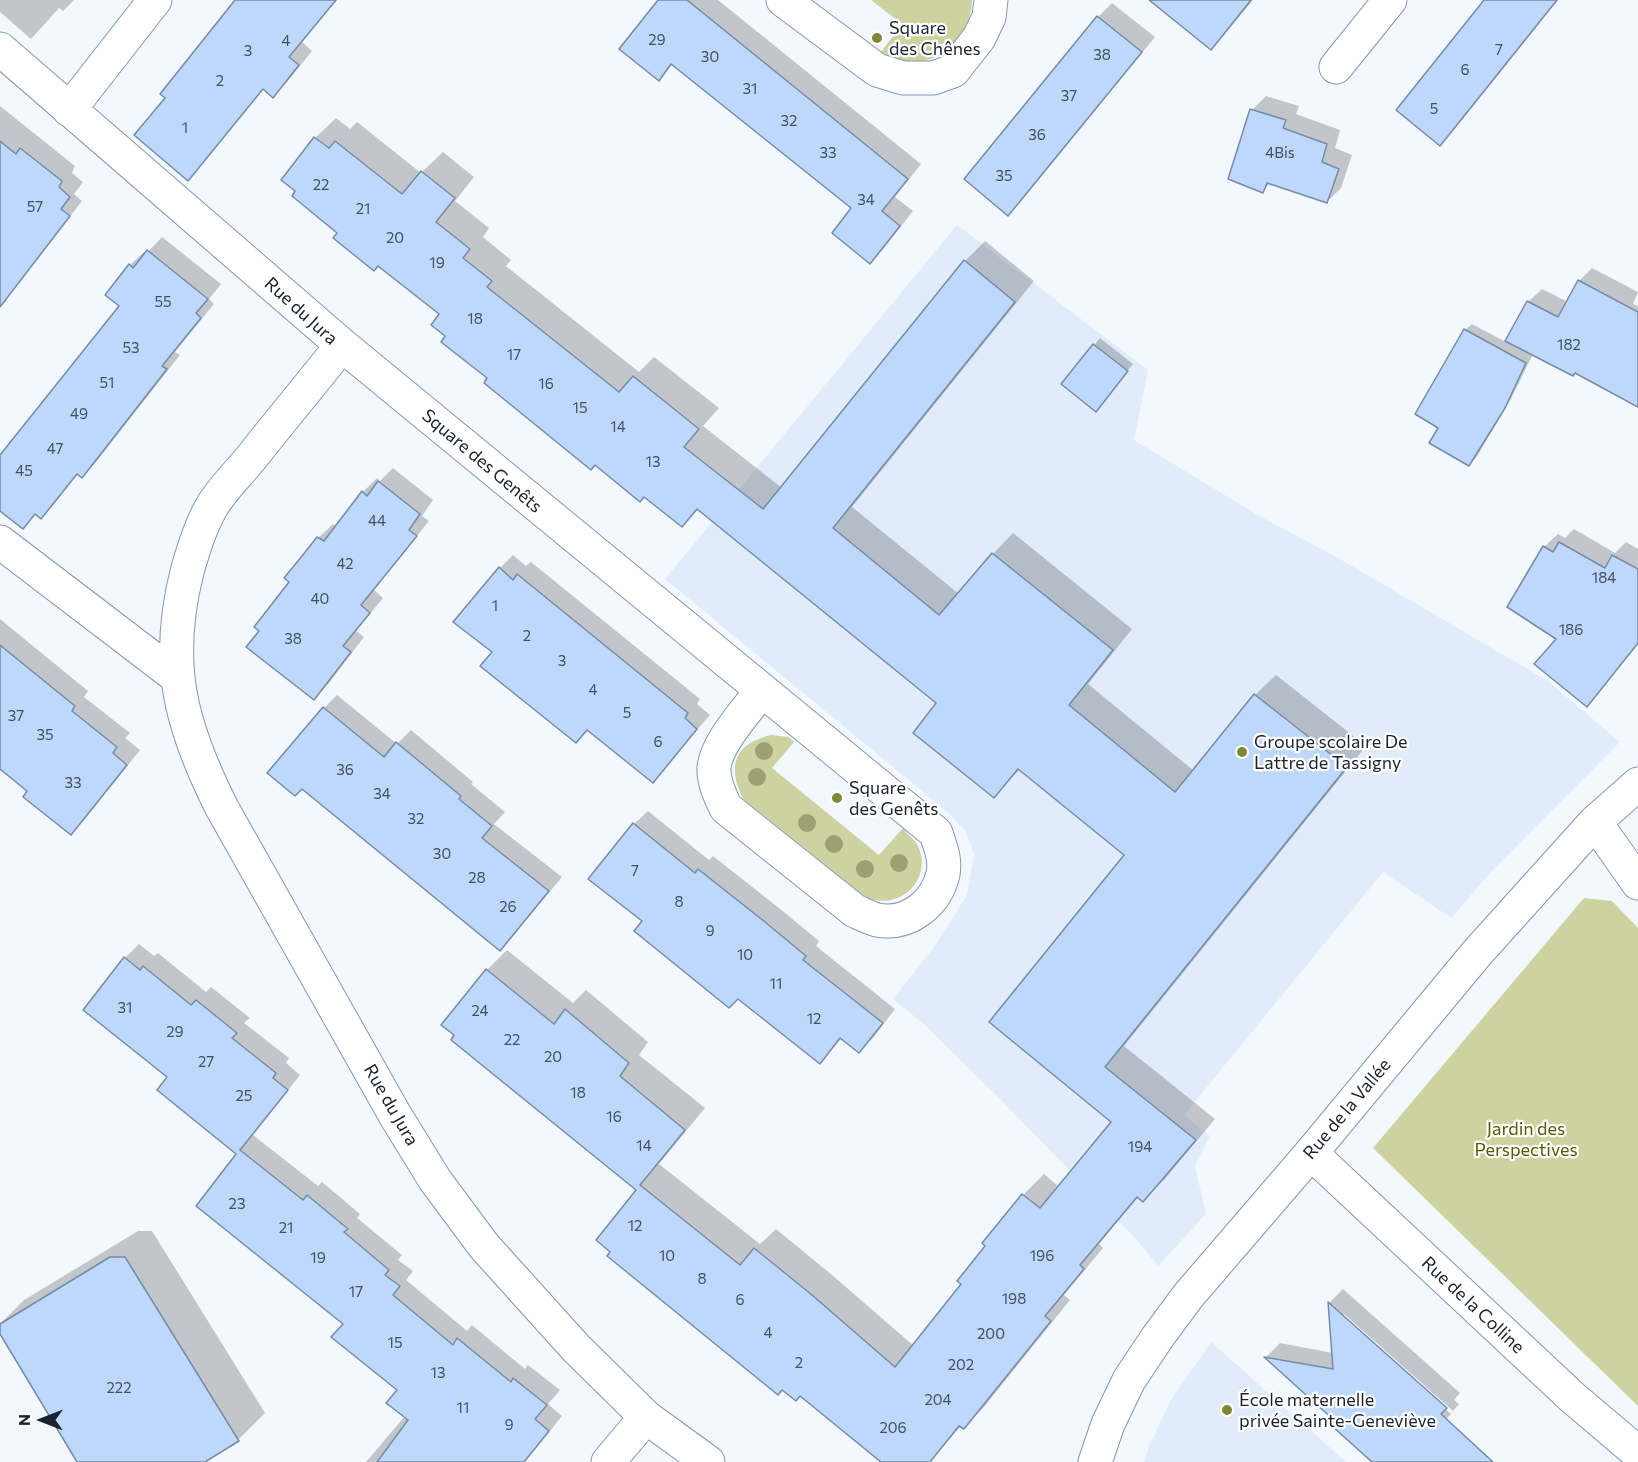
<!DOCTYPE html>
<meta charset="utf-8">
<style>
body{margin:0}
#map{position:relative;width:1638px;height:1462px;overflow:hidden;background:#f3f8fe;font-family:Commissioner,sans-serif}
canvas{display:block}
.north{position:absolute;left:12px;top:1390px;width:60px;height:60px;-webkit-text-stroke:4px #fff;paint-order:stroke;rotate:270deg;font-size:16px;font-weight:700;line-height:24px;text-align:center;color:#1a222d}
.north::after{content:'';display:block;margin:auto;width:21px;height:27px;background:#1a222d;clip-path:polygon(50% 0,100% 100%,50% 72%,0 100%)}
</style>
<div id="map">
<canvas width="1638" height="1462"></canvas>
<div class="north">N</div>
</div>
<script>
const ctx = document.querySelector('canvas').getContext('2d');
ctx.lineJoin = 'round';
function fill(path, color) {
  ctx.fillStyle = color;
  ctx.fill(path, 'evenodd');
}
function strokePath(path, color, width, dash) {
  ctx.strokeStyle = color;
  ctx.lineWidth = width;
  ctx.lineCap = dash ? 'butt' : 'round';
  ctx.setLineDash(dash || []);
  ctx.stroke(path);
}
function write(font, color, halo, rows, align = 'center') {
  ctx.font = font + ' Commissioner,sans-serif';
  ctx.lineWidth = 4.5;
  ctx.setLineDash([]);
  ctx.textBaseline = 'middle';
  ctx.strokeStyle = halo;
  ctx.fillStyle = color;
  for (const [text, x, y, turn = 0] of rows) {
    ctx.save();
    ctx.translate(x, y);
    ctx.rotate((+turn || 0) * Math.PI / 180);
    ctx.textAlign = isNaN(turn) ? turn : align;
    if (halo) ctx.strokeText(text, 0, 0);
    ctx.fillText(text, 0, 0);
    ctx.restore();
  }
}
const built = new Path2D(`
 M957,225L1148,370L1134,440L1256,514L1340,559L1548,681L1620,742L1490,873L1451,918L1383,872L1184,1115L1210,1136L1195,1166L1206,1214L1158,1266L1138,1241L1003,1102L925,1025L893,999L934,947L967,895L974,855L966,832L950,814L665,579Z
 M1211,1342L1346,1462H1144L1150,1444L1171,1400Z`);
const green = new Path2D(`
 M871,0H972C973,27 948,56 922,62C908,64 893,58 881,52L902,24Z
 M771,735L789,737L794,742L772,768L879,855L903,828C907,834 915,840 918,846C929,869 915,895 891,900C884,902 875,900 868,899L743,799C727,765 734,744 771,735Z
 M1584,898L1612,901L1638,928V1406L1373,1148Z`);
const shadow = new Path2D(`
 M0,0H74L63,11L59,8L31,39L0,12Z
 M236,0H337L302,42L312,51L287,82L273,96L264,88L201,165L187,179L167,97Z
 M660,0H718L921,164L895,197L913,211L884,248L870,262L853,208L673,64L659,79Z
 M1179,0H1253L1225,34L1211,48Z
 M1486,0H1558L1454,130L1440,144Z
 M1112,3L1155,37L1022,200L1008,214L1098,17Z
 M1266,96L1299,106L1296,114L1340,130L1335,148L1352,155L1341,188L1327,202L1271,182L1263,191L1252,110Z
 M0,106L75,166L72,173L83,182L74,194L82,201L49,244L36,258L0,230Z
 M336,118L350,129L357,122L421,173L443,152L474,177L455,201L489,228L483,237L511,260L506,266L639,372L654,357L719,408L703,426L782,488L965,261L985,241L1034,281L852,507L959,594L993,554L1013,533L1132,629L1088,684L1194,771L1255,695L1276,675L1366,746L1124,1046L1215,1119L1164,1180L1143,1200L1139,1196L1099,1244L1103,1248L1064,1295L1070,1300L984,1407L964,1427L962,1425L929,1462H883L638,1190L487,970L507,950L573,1003L586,990L648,1042L639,1055L705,1108L659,1164L760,1244L776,1229L832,1275L914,1346L963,1284L987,1246L984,1243L1023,1195L1044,1174L1059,1187L1113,1122L991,1022L1126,855L1020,769L994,796L938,703L699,509L682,525L489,378L447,336L441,314L339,233L315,138Z
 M162,237L221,284L209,299L214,304L175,352L180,355L96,462L82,476L78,473L54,504L41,517L36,513L23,527L0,509V457L121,305L130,265L144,252L146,254Z
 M1592,268L1638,292L1633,304L1638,306V405L1576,372L1533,354L1511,399L1476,458L1469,464L1440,427L1465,330L1472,324L1506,342L1528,302L1542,289L1568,302L1579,281Z
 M1100,338L1133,364L1102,403L1094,345Z
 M393,468L433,500L422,516L429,521L374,590L383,598L356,631L364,637L328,684L314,698L261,631L318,538L333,524L337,526L363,492L377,478L380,481Z
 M1574,529L1615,553L1626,542L1638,549V644L1600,691L1586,705L1558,638L1544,547L1558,534L1565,538Z
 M513,555L526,566L531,562L700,699L697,704L710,715L652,781L588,729L576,741L494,652L500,568Z
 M0,619L88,691L84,697L130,733L125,738L140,750L84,820L70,833L29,791L0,767Z
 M337,695L397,744L411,730L473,782L471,784L505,812L494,824L562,877L513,936L500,949L302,787L324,708Z
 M648,811L709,860L713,856L779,908L819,941L816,946L895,1009L873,1038L859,1051L842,1038L820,1062L644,921L634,824Z
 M139,944L154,956L158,953L206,992L211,987L250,1018L244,1023L289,1058L286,1063L300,1075L253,1135L318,1186L322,1182L360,1214L357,1218L402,1255L398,1260L413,1271L406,1280L467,1331L472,1325L525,1369L528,1365L560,1390L548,1404L562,1416L525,1462H366L405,1416L399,1390L345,1324L238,1154L169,1077L85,1010L125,958Z
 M138,1231H152L265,1413L238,1440L203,1462H79L0,1332V1324L24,1300Z
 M1343,1289L1460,1393L1454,1400L1459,1404L1453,1411L1344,1314V1318L1451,1414L1408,1462H1374L1338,1422L1266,1357L1280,1343L1333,1353L1329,1303Z`);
const building = new Path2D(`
 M235,0H336L289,57L299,65L273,98L263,89L188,181L134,135L165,98L160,94Z
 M658,0H687L908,179L882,211L900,226L870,264L832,233L851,208L671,64L659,81L619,49Z
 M1149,0H1251L1211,50Z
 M1484,0H1557L1440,146L1396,110Z
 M1097,16L1142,52L1008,216L964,179Z
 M1250,109L1286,120L1283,128L1327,144L1322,162L1339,169L1327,203L1267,183L1263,193L1228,179Z
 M314,137L329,148L335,141L402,194L421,171L455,198L436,222L470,249L463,258L492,281L487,287L619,392L633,376L699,429L684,447L763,509L964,260L1015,302L833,528L939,615L992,553L1113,650L1069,705L1175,792L1254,694L1347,767L1105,1067L1196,1140L1143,1202L1137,1197L1080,1265L1084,1269L1045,1316L1051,1321L964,1429L959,1426L930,1462H881L800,1396L796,1401L782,1390L778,1395L607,1256L610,1252L596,1240L636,1190L451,1040L454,1035L441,1025L486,969L554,1024L565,1009L629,1063L620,1076L685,1130L640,1185L740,1265L754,1248L812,1295L895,1367L961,1284L957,1281L985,1246L982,1243L1022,1194L1040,1208L1111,1122L989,1022L1124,855L1018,769L994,798L913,733L936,703L697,509L682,527L644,497L640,502L595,465L591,470L484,383L487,378L441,342L445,336L431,325L439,314L378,266L374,271L333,238L337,233L292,196L295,191L281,180Z
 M0,141L16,154L20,148L62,181L59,187L70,197L61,209L70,216L0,307Z
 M147,250L208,299L196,313L201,318L162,366L167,369L82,478L77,474L41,519L35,514L23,529L0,511V455L119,306L105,295L129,264L133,268Z
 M1578,280L1638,312V407L1575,373L1573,376L1505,341L1527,301L1558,317Z
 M1464,329L1526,363L1505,408L1469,466L1429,443L1438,428L1415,414Z
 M1093,344L1128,371L1096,412L1061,384Z
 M378,481L420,514L409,530L417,536L361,605L370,613L343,646L351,652L314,700L246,647L259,631L254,627L289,582L284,578L302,556L317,537L324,541L362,491L367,496Z
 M1559,542L1605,568L1612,555L1638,569V643L1587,707L1534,664L1556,639L1507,607L1543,546L1553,552Z
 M499,567L513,580L517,574L688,713L685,718L697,729L653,783L587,730L576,743L480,666L492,652L453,622Z
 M0,645L75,706L72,711L117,747L113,753L127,765L71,835L23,797L27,791L0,769Z
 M323,707L384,757L396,742L461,796L459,799L492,826L482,838L549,891L500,951L302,789L295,796L267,773Z
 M633,823L695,873L698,869L765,922L806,956L803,960L883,1023L859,1053L840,1038L820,1064L738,999L729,1008L634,931L642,921L588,879Z
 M124,957L140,970L143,966L191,1005L196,1000L237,1033L232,1038L276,1073L273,1078L288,1090L240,1150L303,1200L307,1195L348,1229L344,1232L389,1270L385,1275L400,1286L393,1295L453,1345L457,1338L511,1382L513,1378L547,1405L535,1419L549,1431L524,1462H377L408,1420L386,1403L397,1390L331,1337L343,1324L196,1206L236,1154L157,1090L167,1077L83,1010Z
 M110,1257H125L239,1441L205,1462H77L0,1334V1324Z
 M1328,1302L1447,1408L1441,1414L1493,1462H1372L1332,1426L1336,1422L1264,1357L1333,1369Z`);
const minor = new Path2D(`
 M783,0L877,70L903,78H933L953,71L979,38L989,17L991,0
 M0,49L342,345C312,383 281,420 251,458C238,474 221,490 211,508C200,527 193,550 187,572C164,663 180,725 222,808L395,1115L435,1180L484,1246L576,1348L646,1417L708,1462
 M1336,67L1390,0
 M69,110L155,0
 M342,345L936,833C940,846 946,859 943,874C936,904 908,926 877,920C870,918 862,914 855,911L726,808C720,796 713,781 714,767C717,742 746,712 761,691
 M0,542L177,677
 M1595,822L1638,883
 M1311,1153L1572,1397L1638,1453
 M608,1462L646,1417
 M1095,1462L1108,1424L1129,1380L1157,1338L1188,1296L1311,1153L1477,953L1595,822L1638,784`);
const trees = [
 [764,751],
 [757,777],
 [807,823],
 [834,844],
 [899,863],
 [865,869]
];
const markers = [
 [877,38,6,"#808733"],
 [1242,752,6,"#808733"],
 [837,798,6,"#808733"],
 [1227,1410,6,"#808733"]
];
const numberNames = [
 ["29",657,40],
 ["4",286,41],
 ["7",1499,50],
 ["3",248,51],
 ["38",1102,55],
 ["30",710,57],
 ["6",1465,70],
 ["2",220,81],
 ["31",750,89],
 ["37",1069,96],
 ["5",1434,109],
 ["32",789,121],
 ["1",185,128],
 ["36",1037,135],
 ["33",828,153],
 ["4Bis",1280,153],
 ["35",1004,176],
 ["22",321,185],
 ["34",866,200],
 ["57",35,207],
 ["21",363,209],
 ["20",395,238],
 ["19",437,263],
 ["55",163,302],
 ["18",475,319],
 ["182",1569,345],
 ["53",131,348],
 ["17",514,355],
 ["51",107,383],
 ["16",546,384],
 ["15",580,408],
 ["49",79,414],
 ["14",618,427],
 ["47",55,449],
 ["13",653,462],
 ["45",24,471],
 ["44",377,521],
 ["42",345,564],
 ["184",1604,578],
 ["40",320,599],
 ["1",495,606],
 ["186",1571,630],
 ["2",527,636],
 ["38",293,639],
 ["3",562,661],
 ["4",593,690],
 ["5",627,713],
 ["37",16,716],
 ["35",45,735],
 ["6",658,742],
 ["36",345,770],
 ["33",73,783],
 ["34",382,794],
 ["32",416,819],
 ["30",442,854],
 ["7",635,871],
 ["28",477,878],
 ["8",679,902],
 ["26",508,907],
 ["9",710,931],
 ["10",745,955],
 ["11",776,984],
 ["31",125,1008],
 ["24",480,1011],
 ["12",814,1019],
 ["29",175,1032],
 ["22",512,1040],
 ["20",553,1057],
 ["27",206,1062],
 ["18",578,1093],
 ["25",244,1096],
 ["16",614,1117],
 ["14",644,1146],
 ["194",1140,1147],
 ["23",237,1204],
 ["12",635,1226],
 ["21",286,1228],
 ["10",667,1256],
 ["196",1042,1256],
 ["19",318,1258],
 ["8",702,1279],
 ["17",356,1292],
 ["198",1014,1299],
 ["6",740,1300],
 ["4",768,1333],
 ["200",991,1334],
 ["15",395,1343],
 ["2",799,1363],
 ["202",961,1365],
 ["13",438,1373],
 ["222",119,1388],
 ["204",938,1400],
 ["11",463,1408],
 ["9",509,1425],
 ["206",893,1428]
];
const poiNames = [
 ["Square",889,28],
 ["des Chênes",889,49],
 ["Groupe scolaire De",1254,742],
 ["Lattre de Tassigny",1254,763],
 ["Square",849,788],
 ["des Genêts",849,809],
 ["École maternelle",1239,1400],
 ["privée Sainte-Geneviève",1239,1421]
];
const streetNames = [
 ["Rue du Jura",301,311,42],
 ["Square des Genêts",482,461,40],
 ["Rue du Jura",391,1105,60],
 ["Rue de la Vallée",1347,1109,-50],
 ["Rue de la Colline",1473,1305,43]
];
const parkNames = [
 ["Jardin des",1526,1129],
 ["Perspectives",1526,1150]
];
fill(built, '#e1ecfb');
fill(green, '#cdd3a0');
fill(shadow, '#0003');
fill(building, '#bed8fb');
strokePath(building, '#768ba6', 1.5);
strokePath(minor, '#8397b4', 35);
strokePath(minor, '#fff', 33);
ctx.fillStyle = '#9ca174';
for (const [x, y] of trees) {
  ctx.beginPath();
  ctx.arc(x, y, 9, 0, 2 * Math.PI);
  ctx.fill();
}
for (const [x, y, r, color] of markers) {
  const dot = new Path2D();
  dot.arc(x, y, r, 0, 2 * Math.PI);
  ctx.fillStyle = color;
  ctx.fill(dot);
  strokePath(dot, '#fff', 2);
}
write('15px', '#435060', null, numberNames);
write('18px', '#1a222d', '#fff', poiNames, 'left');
write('18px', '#1a222d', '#fff', streetNames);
write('18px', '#555a03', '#fff', parkNames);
</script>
